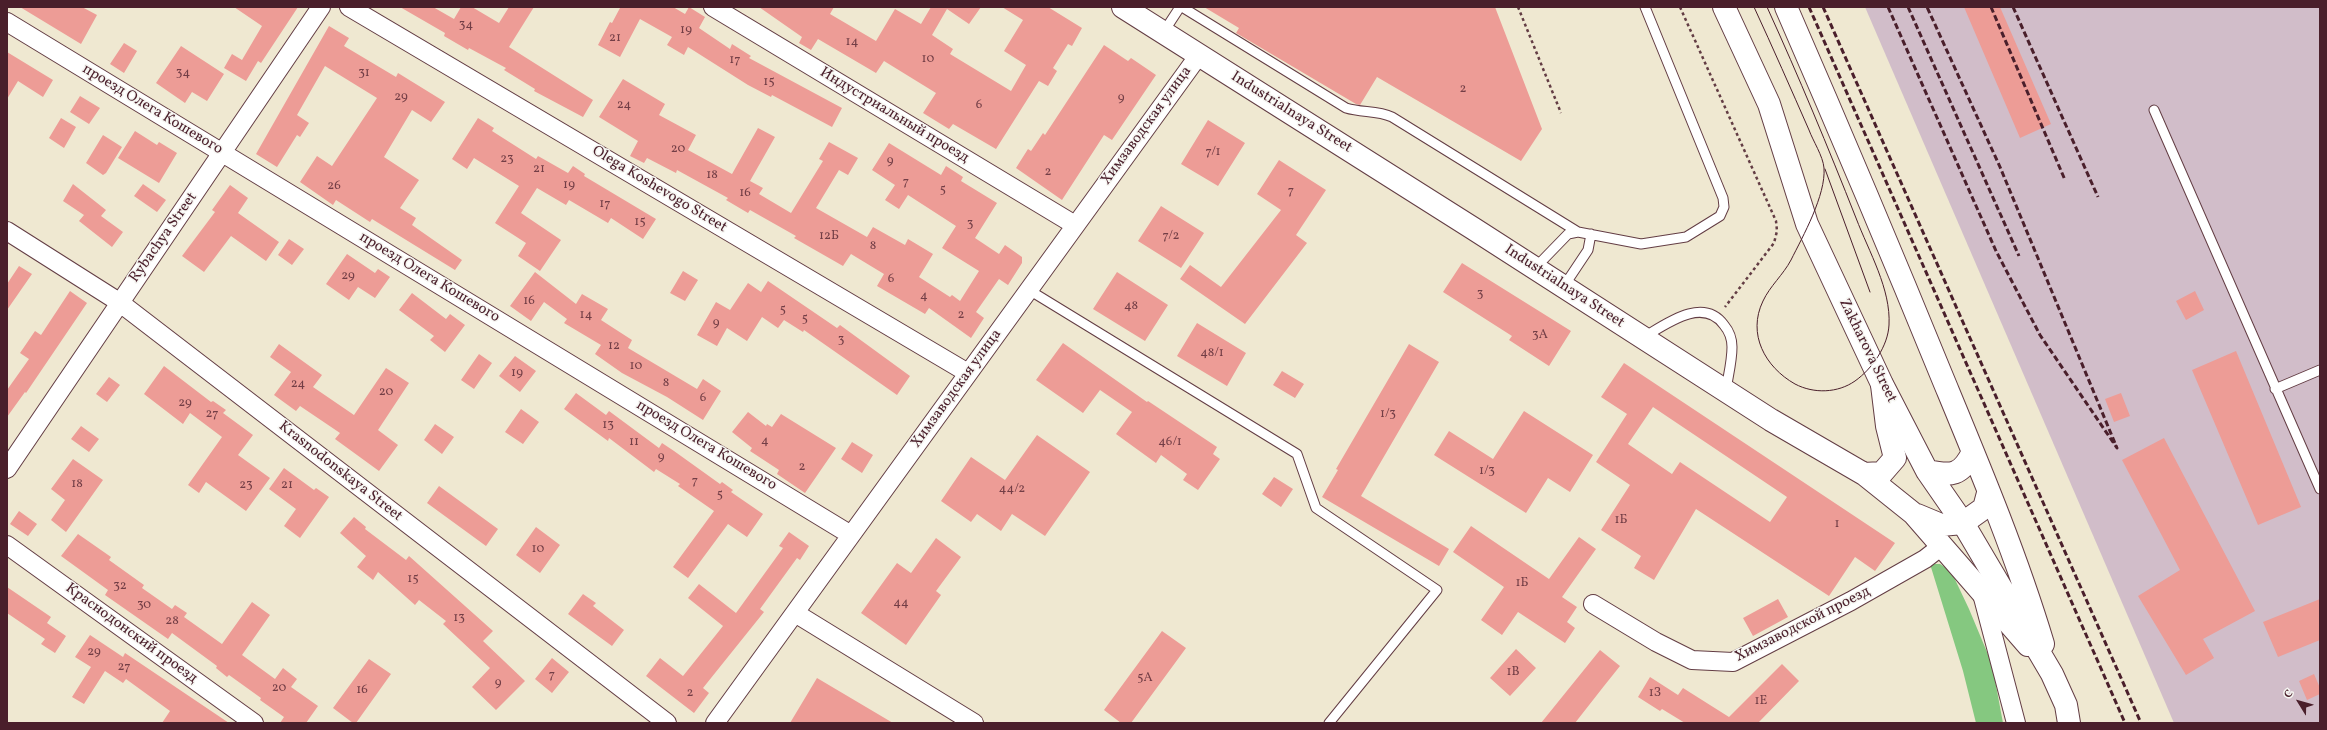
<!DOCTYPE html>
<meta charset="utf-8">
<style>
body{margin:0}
#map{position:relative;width:2327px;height:730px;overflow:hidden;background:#efe8d1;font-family:Vollkorn,serif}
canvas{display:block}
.frame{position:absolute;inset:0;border:8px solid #4a1f2b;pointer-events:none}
.north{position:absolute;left:2279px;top:682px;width:40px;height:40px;-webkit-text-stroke:3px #f6f6f2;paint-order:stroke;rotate:307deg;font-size:11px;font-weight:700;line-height:16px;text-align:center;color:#4a1f2b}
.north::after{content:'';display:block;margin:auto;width:14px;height:18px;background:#4a1f2b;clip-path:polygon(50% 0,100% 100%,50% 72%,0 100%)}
</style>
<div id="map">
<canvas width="2327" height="730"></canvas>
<div class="frame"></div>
<div class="north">С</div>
</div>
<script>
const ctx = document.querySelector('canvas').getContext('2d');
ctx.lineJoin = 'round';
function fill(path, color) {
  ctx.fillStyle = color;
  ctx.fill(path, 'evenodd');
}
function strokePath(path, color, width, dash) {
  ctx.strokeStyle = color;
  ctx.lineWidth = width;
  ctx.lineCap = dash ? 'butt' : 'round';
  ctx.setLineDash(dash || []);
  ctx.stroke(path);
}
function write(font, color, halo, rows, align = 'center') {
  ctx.font = font + ' Vollkorn,serif';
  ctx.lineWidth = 3;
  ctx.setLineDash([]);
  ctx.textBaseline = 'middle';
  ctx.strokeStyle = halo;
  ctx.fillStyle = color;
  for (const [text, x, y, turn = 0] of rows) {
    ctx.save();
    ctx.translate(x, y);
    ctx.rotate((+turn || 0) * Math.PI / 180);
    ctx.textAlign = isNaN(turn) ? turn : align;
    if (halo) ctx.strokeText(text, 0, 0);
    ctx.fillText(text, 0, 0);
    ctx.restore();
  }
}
const industrial = new Path2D(`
 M1865,7H2320V723H2174Z`);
const green = new Path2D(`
 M1930,564H1940L1951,571L1969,609L1992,664L2003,723H1976L1963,671Z`);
const building = new Path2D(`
 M20,7H82L97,15L81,44Z
 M234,7H298L261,63L258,61L246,81L224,68L232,54L242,60L262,26Z
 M400,7H433L454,19L461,7H472L499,23L509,7H534L509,47L593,100L583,117L534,91L535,89L504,70L506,68L469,48L468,50L444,36L445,33Z
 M618,7H673L685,14L689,7L705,17L699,28L730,49L732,44L751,56L749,58L842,108L832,127L772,95L771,97L748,85L688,47L684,55L667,45L672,37L640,19L620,57L598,45L610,22L612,23L620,8Z
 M759,7H834L830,14L876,41L895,9L921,24L931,7H981L969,24L947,9L932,35L953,49L950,54L1011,91L1026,65L1004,51L1023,20L1002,7H1048L1082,28L1072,46L1068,44L1053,68L1057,71L1048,86L1039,81L996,149L953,124L949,129L923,113L936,93L884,61L876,73L818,39L811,50L799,43L802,37Z
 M1204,7H1495L1542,129L1521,161L1377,77L1360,105L1356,104L1236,33L1239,28Z
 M1964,7H2000L2051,124L2020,138Z
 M329,26L349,38L344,46L396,77L398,73L445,102L431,122L412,110L384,157L419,180L400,208L416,218L412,225L462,260L455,270L372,219L370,222L336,200L333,205L300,182L317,156L332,166L377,98L325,66L297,115L309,123L300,137L297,135L277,167L256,154Z
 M124,43L137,51L124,73L110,64Z
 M1104,45L1128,61L1131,58L1156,75L1112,140L1104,135L1062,200L1016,168L1028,149L1031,151L1043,133L1045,135Z
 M181,46L224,74L207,101L192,92L185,103L156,83Z
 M7,52L53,80L43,97L18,81L7,99Z
 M623,79L665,104L659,115L696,135L688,150L732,174L758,128L775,137L750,181L763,188L759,194L791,213L823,161L819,159L829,142L858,158L848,175L839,170L816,208L867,237L873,227L905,245L908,239L933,254L919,277L950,297L952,295L960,301L979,271L942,248L956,226L908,195L899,209L885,200L895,185L872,170L889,143L941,175L946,166L963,177L961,181L997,203L975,238L999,254L1005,245L1022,257V263L1008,285L999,279L976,312L984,318L971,338L929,308L925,314L877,286L884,274L851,254L843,266L794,238L796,236L750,210L748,213L726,200L728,198L677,170L676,173L647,158L644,163L630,156L638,141L599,117Z
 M80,96L100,108L89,124L70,112Z
 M61,118L76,127L64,148L49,138Z
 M478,118L494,128L492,131L536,159L538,156L568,173L573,166L585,174L584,176L656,219L643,239L611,218L608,223L569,200L566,205L537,188L521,213L561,240L540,271L518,256L526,243L495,223L519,186L474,158L467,169L452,159Z
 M1208,120L1245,143L1218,186L1181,164Z
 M135,131L157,145L159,142L177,153L159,183L118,158Z
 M103,135L122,147L106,173L103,175L86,163Z
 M1279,160L1326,190L1296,235L1307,243L1245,324L1180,279L1190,265L1221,287L1281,210L1257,194Z
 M73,184L106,210L101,216L123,232L112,247L79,221L84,215L63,201Z
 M143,184L166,200L157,212L134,196Z
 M230,185L248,198L238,213L279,242L266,261L231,236L204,272L182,256L215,212L212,210Z
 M1161,206L1204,233L1181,268L1138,241Z
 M289,239L304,249L292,265L278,255Z
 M347,254L375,273L378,269L390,277L375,298L358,287L349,300L326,284Z
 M1462,263L1571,331L1549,366L1509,340L1512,336L1443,292Z
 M19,266L32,274L7,310V284Z
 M683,271L698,280L685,301L670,293Z
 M535,272L576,304L582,294L608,309L601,320L632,340L628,348L697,389L703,379L721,391L703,420L667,397L622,373L595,354L601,345L564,323L567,319L544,302L531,321L510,306Z
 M1117,272L1168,305L1145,341L1093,309Z
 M768,281L837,328L840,325L910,376L897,395L804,330L803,332L784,320L778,328L762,317L747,341L727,328L717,346L697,335L716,302L730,310L748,283L761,292Z
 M70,291L87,303L26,393L25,392L7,417V390L29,359L20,353L35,331L41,335Z
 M2195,291L2204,310L2186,320L2176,301Z
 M412,293L446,319L450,314L465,325L445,352L430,340L434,336L399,310Z
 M1197,323L1246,353L1227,386L1177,356Z
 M1063,343L1147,402L1148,401L1217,447L1213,454L1220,459L1198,490L1183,480L1187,474L1161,455L1156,463L1116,434L1132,412L1100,390L1083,413L1036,380Z
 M279,344L322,375L313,387L354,415L386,368L409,383L378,430L398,445L379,471L335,439L340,433L300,406L296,411L274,395L291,372L270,357Z
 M1409,344L1439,362L1361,496L1449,549L1439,566L1322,497L1338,470L1336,469Z
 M2236,351L2301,507L2258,525L2192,370Z
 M479,354L492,363L474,389L461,380Z
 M515,356L536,371L520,392L499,376Z
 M1624,363L1895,543L1875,571L1855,557L1829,596L1696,509L1654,580L1634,568L1641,556L1601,530L1630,485L1596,462L1627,414L1601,397ZM1653,407L1787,497L1770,522L1680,462L1672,474L1628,444Z
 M164,366L211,402L213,401L226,410L223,413L253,435L238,455L270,478L246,511L206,482L199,493L188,485L222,437L190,413L183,424L144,394Z
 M1282,371L1304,384L1295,398L1273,385Z
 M109,377L120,385L107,402L96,394Z
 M576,393L606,415L609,411L659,448L662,443L674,451L720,484L722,482L733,490L731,492L763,514L747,537L728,524L688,578L673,567L714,511L678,486L680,484L656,469L654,472L609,438L608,441L564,409Z
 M2121,393L2130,416L2114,422L2105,399Z
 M521,409L539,422L523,444L505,432Z
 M1524,411L1593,455L1570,492L1548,478L1526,513L1434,455L1449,431L1493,459Z
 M748,412L766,426L767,424L772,427L781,414L836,448L805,493L777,474L779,470L750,451L752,448L732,432Z
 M435,424L454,437L442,454L424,440Z
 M81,426L99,439L89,452L71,439Z
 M1037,435L1090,472L1045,536L1012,514L1001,531L977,514L971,522L941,501L971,457L1005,480Z
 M2164,438L2255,611L2203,639L2214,658L2186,675L2138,596L2180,570L2122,460Z
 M852,442L873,455L862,473L841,459Z
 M73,459L103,480L66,532L51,520L65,500L51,489Z
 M284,468L314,490L316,488L329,497L300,538L284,526L296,509L269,489Z
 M1274,477L1293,489L1281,507L1262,494Z
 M439,486L498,529L486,546L427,503Z
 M19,511L37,524L28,536L10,524Z
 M354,517L366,527L365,529L406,560L409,556L493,631L483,641L525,681L496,710L472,687L490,668L443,624L446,621L419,600L415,605L378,572L373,580L357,567L366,556L340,533Z
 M1471,526L1549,579L1579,537L1596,549L1562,597L1577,607L1567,622L1575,628L1565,643L1518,612L1502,635L1481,620L1504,587L1453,552Z
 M536,527L560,545L540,573L516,555Z
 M789,532L809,546L800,560L797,558L760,609L764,612L703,688L709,693L694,713L646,676L660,658L683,676L723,626L688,598L699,584L736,613L783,548L779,546Z
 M78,534L111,557L109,560L144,585L142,588L172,609L175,605L187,613L184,617L222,644L252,602L270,615L242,655L275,679L283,668L297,679L291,687L318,706L306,723H280L284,717L260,700L261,698L229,675L227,677L216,668L217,666L172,633L168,639L105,595L108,590L61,556Z
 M936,538L961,557L936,591L941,595L906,645L861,613L897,563L911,573Z
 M7,587L51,617L47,623L66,636L55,653L41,644L45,639L7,613Z
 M583,594L596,603L593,606L624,630L612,646L568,614Z
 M1778,599L1788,617L1753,636L1743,618Z
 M2320,599V640L2278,657L2263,622Z
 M1162,631L1186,648L1131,723H1121L1104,710Z
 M90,635L123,657L125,653L229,723H162L170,711L126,679L123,683L105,671L84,704L72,697L91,667L75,657Z
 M1516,649L1536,668L1510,696L1490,678Z
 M1600,650L1620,666L1604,686L1575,723H1541Z
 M552,658L569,672L552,693L535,679Z
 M369,659L391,674L356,723H353L333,708Z
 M1782,664L1799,681L1758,723H1685L1662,709L1660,711L1638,697L1650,677L1678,695L1683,688L1729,717Z
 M2314,674L2320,688V694L2307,700L2299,681Z
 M817,678L893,723H790Z`);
const path = new Path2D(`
 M1518,7L1561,113
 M1680,7L1776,221L1777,231L1774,243L1725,307`);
const lane = new Path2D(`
 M1182,7L1346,108C1362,113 1377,110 1392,117L1578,232
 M1163,33L1180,7
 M2154,110L2320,489
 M1535,268L1568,234L1578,232L1641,244L1686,237L1720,216L1724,207L1723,198L1645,7
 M1564,286L1588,250L1591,234
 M1029,290L1297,454L1316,508L1437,590L1329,723
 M1644,337C1666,324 1703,296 1724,325C1729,331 1732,339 1732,347C1732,362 1728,376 1726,390
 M2275,389L2320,370`);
const street = new Path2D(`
 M349,7L968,373
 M713,7L1075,225
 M7,22L851,535
 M7,231L119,302L667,723
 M7,469L321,7
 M7,545L254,723
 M1982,594L2016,723
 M1593,604L1656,642L1692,660L1733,662L1851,601L1925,559L1943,545
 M795,613L974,723
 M715,723L1199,55`);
const secondary = new Path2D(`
 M1123,7L1474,229L1771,420L1864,474L1914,514L2028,645
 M1864,474L1882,473L1895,458L1887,426L1882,385
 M1917,515L1941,525L1963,523L1984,508L1988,493`);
const primary = new Path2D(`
 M1724,7L1769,104L1807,224L1882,384L1927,471L1963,523L2052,674L2066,705L2069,723
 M1786,7C1840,131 1892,254 1943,379C1979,466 2016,554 2043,644
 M1927,471C1952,476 1961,476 1973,452`);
const tram = new Path2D(`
 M1754,7C1773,48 1791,89 1809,130C1813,141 1823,156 1824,168C1826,195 1803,236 1791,260C1783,275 1770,286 1763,301C1747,334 1765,367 1795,384C1814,394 1838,393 1855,381C1872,369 1888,346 1889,325C1891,289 1869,252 1856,218C1828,147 1799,77 1767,7
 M1825,169L1870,292`);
const rail = new Path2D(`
 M1809,7L2125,723
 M1823,7L2141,723
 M1888,7L1996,251L2040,335L2117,448L2000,167L1927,7
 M1908,7L2019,256
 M1991,7L2065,180
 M2013,7L2098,197`);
const numberNames = [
 ["34",466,26],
 ["19",686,31],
 ["21",615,39],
 ["14",852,43],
 ["10",928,60],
 ["17",735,61],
 ["34",183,74],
 ["31",364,74],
 ["15",769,83],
 ["2",1463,90],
 ["29",401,98],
 ["9",1121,99],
 ["24",624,106],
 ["6",979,106],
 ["20",678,150],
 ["7/1",1213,153],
 ["23",507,160],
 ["9",890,162],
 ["21",539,170],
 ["2",1048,173],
 ["18",712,176],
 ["7",906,183],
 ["19",569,186],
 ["26",334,187],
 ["5",943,191],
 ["7",1291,192],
 ["16",745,194],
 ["17",605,205],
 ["15",640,223],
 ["3",970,225],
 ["12Б",829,237],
 ["7/2",1171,237],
 ["8",873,247],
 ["29",348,277],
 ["6",891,280],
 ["3",1480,295],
 ["4",924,297],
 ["16",529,302],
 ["48",1131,307],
 ["5",783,311],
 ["14",586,316],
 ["2",961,316],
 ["5",805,320],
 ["9",716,324],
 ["3А",1540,336],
 ["3",841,341],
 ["12",614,347],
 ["48/1",1212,354],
 ["10",636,367],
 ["19",517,374],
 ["8",666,384],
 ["24",298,385],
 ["20",386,393],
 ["6",703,399],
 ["29",185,404],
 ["27",212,415],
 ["1/3",1388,415],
 ["13",608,426],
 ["4",765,442],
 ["11",634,443],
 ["46/1",1170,443],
 ["9",661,458],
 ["2",802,468],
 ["1/3",1487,472],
 ["7",695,482],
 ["18",77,485],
 ["23",246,486],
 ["21",287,486],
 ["44/2",1012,490],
 ["5",720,496],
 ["1Б",1621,521],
 ["1",1837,525],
 ["10",538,550],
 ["15",413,580],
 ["1Б",1522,584],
 ["32",120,587],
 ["44",901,604],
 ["30",144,606],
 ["13",459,619],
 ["28",172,622],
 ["29",94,653],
 ["27",124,668],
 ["1В",1513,673],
 ["7",552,676],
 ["5А",1145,679],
 ["9",498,684],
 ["20",279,689],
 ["16",362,691],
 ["2",690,694],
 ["1З",1655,694],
 ["1Е",1761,702]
];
const streetNames = [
 ["проезд Олега Кошевого",152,110,31],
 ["Industrialnaya Street",1291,113,32],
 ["Индустриальный проезд",894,116,31],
 ["Химзаводская улица",1147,126,-54],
 ["Olega Koshevogo Street",659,190,31],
 ["Rybachya Street",164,238,-55],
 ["проезд Олега Кошевого",429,278,31],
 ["Industrialnaya Street",1564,287,33],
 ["Zakharova Street",1867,351,64],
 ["Химзаводская улица",957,389,-54],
 ["проезд Олега Кошевого",706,446,31],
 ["Krasnodonskaya Street",340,472,38],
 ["Химзаводской проезд",1803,625,-27],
 ["Краснодонский проезд",131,634,36]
];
fill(industrial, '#d1bdc9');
fill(green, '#85c880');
fill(building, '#ed9c96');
strokePath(lane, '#633d44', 11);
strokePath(street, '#633d44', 20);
strokePath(secondary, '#633d44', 24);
strokePath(primary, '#633d44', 24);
strokePath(path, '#633d44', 2.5, [3, 3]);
strokePath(lane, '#fff', 9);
strokePath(street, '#fff', 18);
strokePath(secondary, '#fff', 22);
strokePath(primary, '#fff', 22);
strokePath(tram, '#4a1f2b', 1);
strokePath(rail, '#4a1f2b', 3, [6, 3]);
write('13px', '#733e46', null, numberNames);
write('15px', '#4a1f2b', '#f6f6f2', streetNames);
</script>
